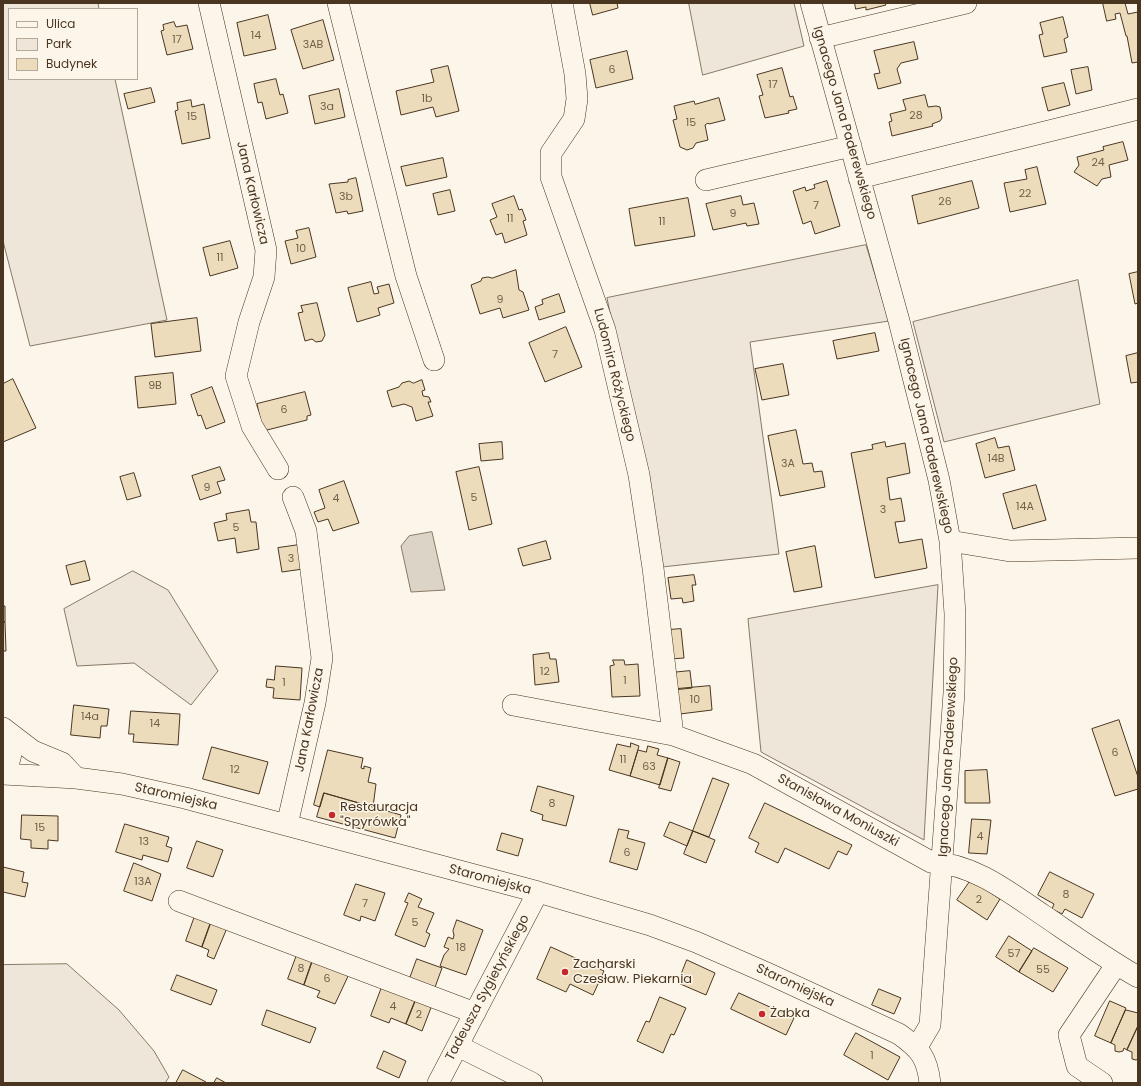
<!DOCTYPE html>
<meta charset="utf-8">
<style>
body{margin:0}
#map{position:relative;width:1141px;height:1086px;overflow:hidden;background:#fbf6e9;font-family:Poppins,sans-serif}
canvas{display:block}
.frame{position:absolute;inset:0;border:4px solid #4a3520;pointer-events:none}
.legend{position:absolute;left:8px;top:8px;width:130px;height:72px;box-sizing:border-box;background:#fbf6e9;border:1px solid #b4a999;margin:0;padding:5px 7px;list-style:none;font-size:12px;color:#4a3520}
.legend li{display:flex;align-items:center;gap:8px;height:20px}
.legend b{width:20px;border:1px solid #b4a999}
</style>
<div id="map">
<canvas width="1141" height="1086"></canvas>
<div class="frame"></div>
<ul class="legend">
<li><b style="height:5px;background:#fbf6e9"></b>Ulica</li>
<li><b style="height:11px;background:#ede6d9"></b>Park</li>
<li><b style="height:11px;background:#ecdcbc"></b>Budynek</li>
</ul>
</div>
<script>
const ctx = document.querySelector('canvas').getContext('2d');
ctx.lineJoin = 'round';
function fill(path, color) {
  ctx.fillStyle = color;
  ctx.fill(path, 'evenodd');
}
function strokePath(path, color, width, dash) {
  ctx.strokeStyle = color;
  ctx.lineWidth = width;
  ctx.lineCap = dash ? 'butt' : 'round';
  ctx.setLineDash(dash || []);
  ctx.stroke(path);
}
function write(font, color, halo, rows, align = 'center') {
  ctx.font = font + ' Poppins,sans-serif';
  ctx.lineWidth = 3;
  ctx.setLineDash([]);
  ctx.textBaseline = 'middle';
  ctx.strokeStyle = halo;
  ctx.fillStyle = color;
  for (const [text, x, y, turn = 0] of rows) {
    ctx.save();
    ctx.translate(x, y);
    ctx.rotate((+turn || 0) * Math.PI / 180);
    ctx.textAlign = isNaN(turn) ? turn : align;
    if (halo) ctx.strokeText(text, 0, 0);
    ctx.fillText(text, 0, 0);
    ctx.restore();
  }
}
const green = new Path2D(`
 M3,3H98L99,9H9V79H115L167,320L30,346L3,241Z
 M689,3H794L804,46L703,75Z
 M866,245L889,321L750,342L779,554L662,567L607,298Z
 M1078,280L1100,404L944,442L913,322Z
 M133,571L168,590L218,671L191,705L134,663L77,666L64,609Z
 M938,585L924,840L761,752L748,619Z
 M67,964L119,1010L154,1051L169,1077L165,1083H3V965Z`);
const water = new Path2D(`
 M432,532L445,590L411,592L401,546L409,536Z`);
const building = new Path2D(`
 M590,3H617L618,8L593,15Z
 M855,3H885L886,5L866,10V7L856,9Z
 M1103,3H1125L1128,14L1138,12V62L1132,63L1127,36H1126L1120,13L1115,14L1116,19L1107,21Z
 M268,15L276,49L244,56L237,23Z
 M1063,17L1068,37L1064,39L1067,52L1044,57L1039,35L1043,34L1040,23Z
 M323,20L334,60L303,69L291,30Z
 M174,22L176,27L187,25L193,49L167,55L161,31L164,30L163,25Z
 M914,42L918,59L901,63L897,69L901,83L878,89L874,74L880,73L874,51Z
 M627,51L633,79L596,88L590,60Z
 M448,66L459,111L436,117L433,107L401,115L396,91L434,82L431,70Z
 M1088,67L1092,90L1076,94L1071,70Z
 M782,68L790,97L793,96L797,109L788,111L789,113L765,118L759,96L763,95L757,75Z
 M276,79L280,95L283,94L288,113L266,119L262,102L258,103L254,84Z
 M1064,83L1070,105L1048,111L1042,88Z
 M151,88L155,102L128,109L124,94Z
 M339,89L345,117L315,124L309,96Z
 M925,95L928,107L936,106L940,107L942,118L940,121L932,124L933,126L892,136L889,122L892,121L890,114L906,110L903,100Z
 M719,98L725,120L709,124L708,123L705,125L708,140L696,143L693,148L687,150L680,147L673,120L677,119L674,106L694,101L695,104Z
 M191,100L192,107L204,104L210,138L182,144L175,111L178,110L177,103Z
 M1123,142L1128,160L1109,165L1111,177L1102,179L1097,186L1074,172L1079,165L1077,157L1104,150L1103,147Z
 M443,158L447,177L406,186L401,167Z
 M1037,167L1046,204L1010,212L1004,183L1027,179L1025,170Z
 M356,178L363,211L348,214L347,211L336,213L329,184L348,182V180Z
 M827,181L840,226L815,234L811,221L803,224L793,191L805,187L806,191L815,188L814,185Z
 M972,181L979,208L918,224L912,196Z
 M450,190L455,211L438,215L433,194Z
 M514,196L519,210L522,209L526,220L523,221L527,235L505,243L502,233L496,235L490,220L497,217L492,204Z
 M741,196L743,205L754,203L759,224L747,226L746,223L713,230L706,204Z
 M688,198L695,236L635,246L629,209Z
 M309,228L316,257L291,264L285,241L298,238L296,231Z
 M230,241L238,268L210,276L203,248Z
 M516,270L519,290L523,292L529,310L503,318L500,308L480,314L471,285L481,281L482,278L488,277L492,278Z
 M1138,272V303L1135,304L1129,274Z
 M371,282L374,294L379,293L377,287L389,284L394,303L378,308L380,315L357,322L348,288Z
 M559,294L565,312L539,320L535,307L543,304L542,300Z
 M317,303L325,335L322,341L316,342L312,339L305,341L298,313L303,312L301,306Z
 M197,318L201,351L155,357L151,324Z
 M566,327L582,367L545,382L529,343Z
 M875,333L879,351L837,359L833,341Z
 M1138,353V382L1131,383L1126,356Z
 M783,364L789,395L762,400L755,369Z
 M173,373L176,404L138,408L135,377Z
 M13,379L36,428L3,442V384Z
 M422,380L425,390L422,391L423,396L429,397L431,402H428L433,416L416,421L412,407L404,404L392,407L387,391L399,387L402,383L409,381L413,383Z
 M212,387L225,422L206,429L201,415L198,416L191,395Z
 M305,392L311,415L307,416V420L263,431L257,404Z
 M796,430L803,464L812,463L814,472L822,471L825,487L780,496L768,436Z
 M995,438L998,448L1009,446L1015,470L985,478L976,444Z
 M502,442L503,459L481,461L479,444Z
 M885,442L886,447L905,443L910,473L887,478L890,500L901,498L905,521L895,522L899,543L922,539L927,568L875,578L851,453L873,449L872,445Z
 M220,467L225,480L217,482L221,493L200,500L192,476Z
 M479,467L492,524L469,530L456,472Z
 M134,473L141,496L127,500L120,477Z
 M344,481L359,523L333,531L328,519L318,522L314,512L325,508L319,490Z
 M1036,485L1046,520L1013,529L1003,494Z
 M249,510L251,522H256L259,549L237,553L235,538L218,541L214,523L227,520L226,514Z
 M546,541L551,559L523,566L518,549Z
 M299,545L303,569L282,572L278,548Z
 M815,546L822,587L794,592L786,552Z
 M85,561L90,580L71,585L66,566Z
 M694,575L696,585H692L694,601L683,603L682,598L671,599L668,578Z
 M3,606H5V622H3Z
 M3,622H5L6,651H3Z
 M681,629L684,658L670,659L668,630Z
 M549,653L550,659H556L559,682L535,685L533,655Z
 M613,660H624L625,665L638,664L640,696L612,697L610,666L614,665Z
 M276,666L302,668L300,700L273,698L274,688L266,687L267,679L274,680Z
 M690,671L692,688L673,690L670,673Z
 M710,686L712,710L680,714L677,689Z
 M74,705L109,709L107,726H101L100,738L71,735Z
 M131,711L180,714L178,745L133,742L134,734H129Z
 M1119,720L1138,777V789L1115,796L1092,729Z
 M631,743L639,746L630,776L609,770L617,744L630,747Z
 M648,746L659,749L657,755L668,758L660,785L630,776L638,750L646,752Z
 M212,747L268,762L259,794L203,779Z
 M328,750L363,758L361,768L364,769V766L371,768L368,782L376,784L373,807L324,793L320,807L314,805Z
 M668,758L680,762L671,791L659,788Z
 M987,770L990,803H965V771Z
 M713,778L729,784L709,837L693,831Z
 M538,786L574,796L566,826L542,820L543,815L531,811Z
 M324,793L401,815L395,838L317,817Z
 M765,803L852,845L847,855L838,851L829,869L785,848L778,863L755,852L759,843L749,838Z
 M22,815L58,816V841L48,840V849L31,848V840L21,839Z
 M972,819L991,820L987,854L969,853Z
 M670,822L693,831L687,846L664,836Z
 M125,824L169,837L166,846L172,848L168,862L143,855L142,860L116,852Z
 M619,829L629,831L627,838L645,843L637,870L610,862Z
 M693,831L715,840L706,863L684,854Z
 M502,833L523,839L518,856L497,850Z
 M197,841L223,850L213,877L187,868Z
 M134,863L161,874L152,901L124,891Z
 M3,867L24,872L22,882L28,883L25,897L3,892Z
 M1050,872L1094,894L1082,918L1065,909L1062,914L1052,909L1054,904L1038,895Z
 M971,880L1000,899L987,920L957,900Z
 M356,884L385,893L375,921L361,916L360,921L344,915Z
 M409,893L422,899L418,907L434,913L426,932L430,934L425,947L395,935L408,903L405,902Z
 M195,916L211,922L202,947L186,941Z
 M457,920L483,930L466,975L440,966L444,955L449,949L444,947L448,937L453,939L454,935L453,931Z
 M211,922L227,928L214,959L207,956L209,950L202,947Z
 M1009,936L1032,951L1019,972L996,957Z
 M551,947L604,971L593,995L570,984L566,992L537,979Z
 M1034,948L1068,968L1053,992L1019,972Z
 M298,952L313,959L304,985L288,979Z
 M313,959L350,972L335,1004L317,997L320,991L304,985Z
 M417,959L442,968L434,990L409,981Z
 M687,960L715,973L706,995L678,983Z
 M177,975L217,990L211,1005L171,990Z
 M382,987L416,999L406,1024L391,1018L389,1023L371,1016Z
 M879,989L901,998L894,1014L872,1005Z
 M739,993L794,1018L786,1035L731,1009Z
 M660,997L686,1008L674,1035L671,1034L663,1053L637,1041L646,1021L649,1022Z
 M416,999L432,1005L422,1031L406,1024Z
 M1110,1001L1126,1008L1111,1043L1095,1036Z
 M267,1010L316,1028L310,1043L262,1025Z
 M1126,1010L1138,1013V1026L1127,1050L1124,1048L1123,1051L1119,1052L1115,1051V1045L1111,1043Z
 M1138,1026V1059L1136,1060L1132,1059V1052L1127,1050Z
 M856,1033L900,1057L888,1080L844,1055Z
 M384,1051L406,1061L399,1078L377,1068Z
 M183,1070L206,1082L205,1083H176Z
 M217,1078L226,1083H214Z`);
const minor = new Path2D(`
 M209,3L266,250L264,277L249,322L236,376L252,426L278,469
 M338,3L406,276L434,360
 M562,3L575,74L577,99L574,119L551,153V177L605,330L639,475L653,568L673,735
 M811,3L899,321L939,480L950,541L955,614L954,693L930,1025L917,1047
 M820,38L966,3
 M859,178L1138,109
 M706,180L851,146
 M950,541L1010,551L1138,548
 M513,705L673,735L753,764L931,862C974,864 1009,892 1043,915C1074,936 1105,958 1138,977
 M3,728L33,751L62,763L76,778
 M3,774L76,778L122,784L185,798L538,892L650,925L696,942L767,973L899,1034C920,1049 927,1057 930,1083
 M6,774L11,754L12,736
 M287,825L315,703L322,658L306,531L293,497
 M179,901L475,1013
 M458,1046L532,1083
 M438,1083L538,892
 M1102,1083L1077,1066L1069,1035L1116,965`);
const markers = [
 [332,815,4,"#c62828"],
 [565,972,4,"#c62828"],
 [762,1014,4,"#c62828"]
];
const numberNames = [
 ["14",256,36],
 ["17",177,40],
 ["3AB",313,45],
 ["6",612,70],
 ["17",773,85],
 ["1b",427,99],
 ["3a",327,107],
 ["28",916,116],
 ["15",192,117],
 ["15",691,123],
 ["24",1098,163],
 ["22",1025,194],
 ["3b",346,197],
 ["26",945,202],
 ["7",816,206],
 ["9",733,214],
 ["11",510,219],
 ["11",662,222],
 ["10",301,249],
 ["11",220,258],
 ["9",500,300],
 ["7",555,355],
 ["9B",155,386],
 ["6",284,410],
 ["14B",996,459],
 ["3A",788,464],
 ["9",207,488],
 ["5",474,498],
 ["4",336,499],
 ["14A",1025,507],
 ["3",883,510],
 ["5",236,528],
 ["3",291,559],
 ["12",545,672],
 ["1",625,681],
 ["1",284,683],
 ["10",695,700],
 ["14a",90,717],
 ["14",155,724],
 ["6",1115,753],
 ["11",623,760],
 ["63",649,767],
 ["12",235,770],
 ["8",552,804],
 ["15",40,828],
 ["4",980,837],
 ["13",144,842],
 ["6",627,853],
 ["13A",143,882],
 ["8",1066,895],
 ["2",979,900],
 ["7",365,904],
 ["5",415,923],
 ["18",461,948],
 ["57",1014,954],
 ["8",301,969],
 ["55",1043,970],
 ["6",327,979],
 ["4",393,1007],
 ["2",419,1015],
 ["1",872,1056]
];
const streetNames = [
 ["Ignacego Jana Paderewskiego",844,123,74],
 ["Jana Karłowicza",252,193,77],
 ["Ludomira Różyckiego",614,375,76],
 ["Ignacego Jana Paderewskiego",926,436,77],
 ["Jana Karłowicza",310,720,-79],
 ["Ignacego Jana Paderewskiego",949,757,-87],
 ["Staromiejska",176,797,13],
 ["Stanisława Moniuszki",838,811,29],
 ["Staromiejska",490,880,15],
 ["Staromiejska",795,986,25],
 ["Tadeusza Sygietyńskiego",488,988,-62]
];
const poiNames = [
 ["Restauracja",340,808],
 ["\"Spyrówka\"",340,823],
 ["Zacharski",573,965],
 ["Czesław. Piekarnia",573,980],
 ["Żabka",770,1014]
];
fill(green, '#ede6d9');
strokePath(green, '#887966', 1);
fill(water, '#dcd4c6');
strokePath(water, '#887966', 1);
fill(building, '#ecdcbc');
strokePath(building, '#4a3520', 1);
strokePath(minor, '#4a3520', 22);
strokePath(minor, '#fbf6e9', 21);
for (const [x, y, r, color] of markers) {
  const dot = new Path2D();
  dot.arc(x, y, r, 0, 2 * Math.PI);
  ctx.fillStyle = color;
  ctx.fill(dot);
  strokePath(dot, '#fbf6e9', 1.5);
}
write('11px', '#725f47', null, numberNames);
write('13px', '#4a3520', '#fbf6e9', streetNames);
write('13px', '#4a3520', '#fbf6e9', poiNames, 'left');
</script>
